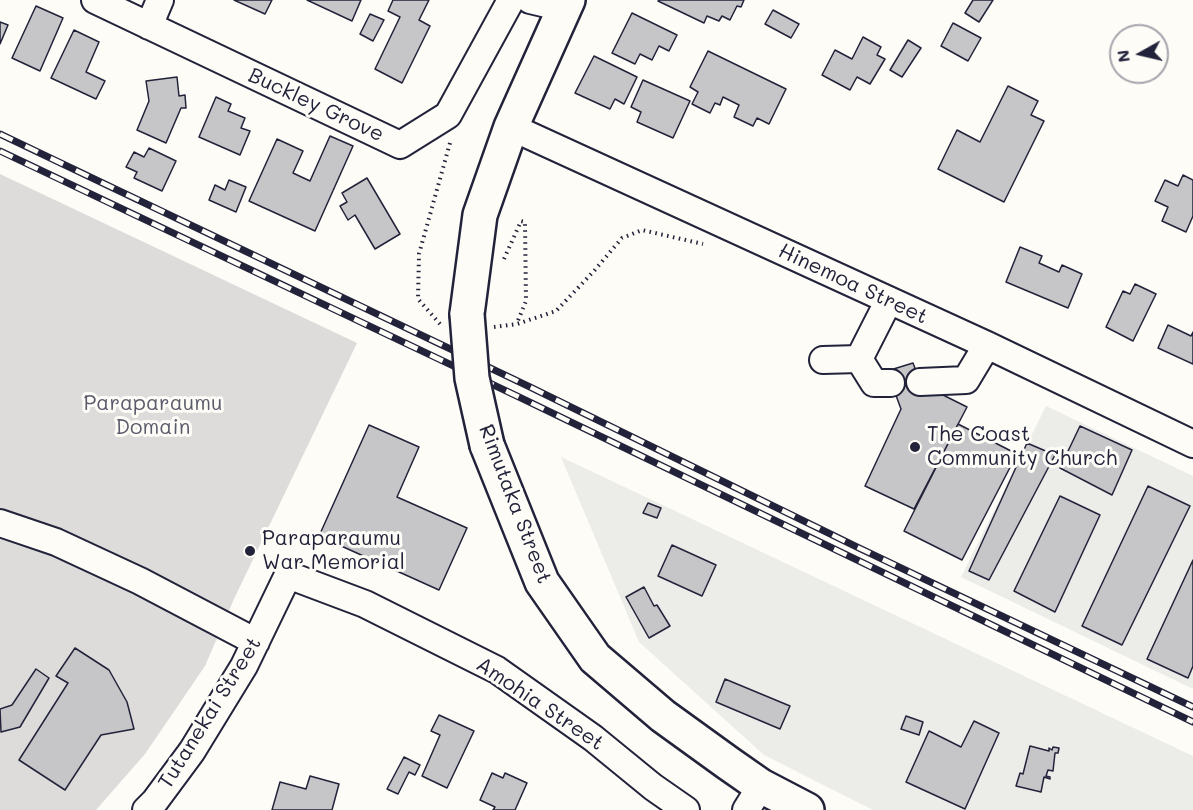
<!DOCTYPE html>
<style>
body{margin:0}
#map{position:relative;width:1193px;height:810px;overflow:hidden;background:#fdfcf7;font-family:Mali,sans-serif}
canvas{display:block}
.north{position:absolute;left:1109px;top:24px;width:60px;height:60px;box-sizing:border-box;background:#fdfcf7;border:2px solid #a5a5ac;border-radius:50%;rotate:262deg;font-size:16px;font-weight:700;line-height:24px;text-align:center;color:#22223b}
.north::after{content:'';display:block;margin:auto;width:21px;height:27px;background:#22223b;clip-path:polygon(50% 0,100% 100%,50% 72%,0 100%)}
</style>
<div id="map">
<canvas width="1193" height="810"></canvas>
<div class="north">N</div>
</div>
<script>
const ctx = document.querySelector('canvas').getContext('2d');
ctx.lineJoin = 'round';
function fill(path, color) {
  ctx.fillStyle = color;
  ctx.fill(path, 'evenodd');
}
function strokePath(path, color, width, dash) {
  ctx.strokeStyle = color;
  ctx.lineWidth = width;
  ctx.lineCap = dash ? 'butt' : 'round';
  ctx.setLineDash(dash || []);
  ctx.stroke(path);
}
function write(font, color, halo, rows, align = 'center') {
  ctx.font = font + ' Mali,sans-serif';
  ctx.lineWidth = 6;
  ctx.setLineDash([]);
  ctx.textBaseline = 'middle';
  ctx.strokeStyle = halo;
  ctx.fillStyle = color;
  for (const [text, x, y, turn = 0] of rows) {
    ctx.save();
    ctx.translate(x, y);
    ctx.rotate((+turn || 0) * Math.PI / 180);
    ctx.textAlign = isNaN(turn) ? turn : align;
    if (halo) ctx.strokeText(text, 0, 0);
    ctx.fillText(text, 0, 0);
    ctx.restore();
  }
}
const built = new Path2D(`
 M1046,406L1193,476V689L961,577Z
 M561,457L1193,756V810H873L764,755L639,642Z`);
const green = new Path2D(`
 M0,174L357,343L234,599L205,666L145,754L96,810H0Z`);
const building = new Path2D(`
 M234,0H272L265,14Z
 M307,0H361L352,21Z
 M393,0H429L419,20L430,26L402,83L375,69L400,17L388,11Z
 M659,0H744L741,7L737,6L730,20L722,16L719,21L707,16L704,23L658,1Z
 M973,0H993L979,22L965,13Z
 M36,6L63,18L40,71L12,58Z
 M773,10L799,24L791,38L765,24Z
 M632,13L677,35L669,51L659,46L652,60L640,54L635,64L612,53Z
 M370,14L384,20L373,41L360,34Z
 M0,22L8,25L0,44Z
 M953,23L981,38L968,61L941,46Z
 M74,30L99,42L86,72L105,81L96,99L51,78Z
 M863,37L881,47L877,55L885,59L870,84L857,77L850,90L822,75L835,50L852,59Z
 M908,40L921,48L902,77L890,70Z
 M708,51L786,89L769,124L757,118L753,126L734,117L739,105L723,97L720,105L715,103L710,113L692,104L698,92L690,87Z
 M594,56L637,77L624,104L615,99L610,109L575,93Z
 M177,77L179,96L185,95L186,108H181L166,143L137,130L149,101L146,81Z
 M643,80L690,101L673,138L637,122L641,112L631,107Z
 M1008,86L1038,101L1031,115L1044,121L1004,202L938,169L957,130L980,142Z
 M216,97L231,104L228,111L245,118L241,128L250,131L240,155L199,137Z
 M330,136L353,146L315,231L249,201L277,139L303,151L293,173L310,181Z
 M149,148L176,161L162,191L134,178L137,172L126,167L134,152L144,157Z
 M1183,175L1193,180V216L1186,232L1162,221L1168,207L1155,201L1165,180L1178,186Z
 M367,178L400,234L375,249L355,215L348,220L340,206L347,202L342,193Z
 M229,180L246,187L236,212L209,200L215,185L225,190Z
 M1020,247L1042,256L1039,263L1059,272L1062,265L1082,274L1068,308L1006,282Z
 M1135,284L1156,294L1133,341L1106,327L1123,291L1130,294Z
 M1168,325L1191,336L1193,332V364L1158,348Z
 M913,363L921,384L967,407L914,509L865,486L901,409L887,371Z
 M958,424L1017,454L962,560L904,531Z
 M369,425L419,447L397,497L467,528L439,590L319,536Z
 M1080,426L1132,450L1112,495L1060,468Z
 M1027,443L1055,455L989,580L969,571Z
 M1148,486L1190,506L1122,645L1082,626Z
 M1060,496L1100,515L1055,612L1014,591Z
 M648,503L661,508L657,518L643,513Z
 M672,545L716,565L702,596L658,576Z
 M1193,560V666L1188,678L1147,659Z
 M644,587L654,606L657,605L670,626L649,638L626,597Z
 M75,648L109,670L127,702L134,729L101,735L65,790L19,760L68,683L56,676Z
 M36,669L49,678L20,727L1,732L0,709L12,705Z
 M725,679L790,706L780,729L716,702Z
 M439,715L474,731L447,788L422,776L440,735L431,731Z
 M906,716L923,722L919,735L901,729Z
 M974,721L999,733L965,809L906,782L929,731L961,747Z
 M1030,746L1049,751V748L1052,750L1053,747L1059,748L1058,753H1055L1053,771L1048,770L1046,776L1050,777V779L1044,777L1041,792L1016,786L1020,773L1023,774Z
 M404,757L420,765L415,775L409,772L398,794L387,789Z
 M492,773L503,778L505,773L527,783L515,810H493L495,807L480,800Z
 M310,776L339,784L332,810H272L280,782L306,789Z`);
const path = new Path2D(`
 M504,259L521,221L525,222L526,301L517,323
 M440,324L418,299L419,254L450,143
 M494,327L517,324L556,311L594,271L622,238L642,230L703,244`);
const minor = new Path2D(`
 M95,0L400,145L448,115L511,0
 M530,0L564,8
 M149,26L160,0
 M511,127L987,345L1193,444
 M859,359L889,300
 M859,359L874,383H891
 M823,360L859,359
 M920,382L966,380L987,345
 M0,523L56,542L140,581L256,642
 M146,810L155,801L192,751L244,666L288,575L365,604L497,670L593,738L653,787L686,810
 M746,810L761,786`);
const major = new Path2D(`
 M467,314L480,215L511,127L568,0
 M487,445L542,582L595,658L663,716L728,763L761,786L807,810`);
const rail = new Path2D(`
 M0,134L530,387L859,548L1193,707
 M0,151L519,397L1193,722`);
const majorBridge = new Path2D(`
 M467,314L472,378L487,445`);
const markers = [
 [915,447,6,"#22223b"],
 [250,551,6,"#22223b"]
];
const streetNames = [
 ["Buckley Grove",316,105,25],
 ["Hinemoa Street",853,284,25],
 ["Rimutaka Street",515,504,69],
 ["Amohia Street",540,704,34],
 ["Tutanekai Street",210,713,-58]
];
const parkNames = [
 ["Paraparaumu",153,404],
 ["Domain",153,428]
];
const poiNames = [
 ["The Coast",927,435],
 ["Community Church",927,459],
 ["Paraparaumu",262,539],
 ["War Memorial",262,563]
];
fill(built, '#ecece9');
fill(green, '#dddcdb');
fill(building, '#c6c6c8');
strokePath(building, '#22223b', 1.5);
strokePath(minor, '#22223b', 30);
strokePath(major, '#22223b', 38);
strokePath(path, '#22223b', 4, [1.5, 4.5]);
strokePath(minor, '#fdfcf7', 26);
strokePath(major, '#fdfcf7', 33);
strokePath(rail, '#22223b', 7);
strokePath(rail, '#fdfcf7', 4.5, [14]);
strokePath(majorBridge, '#22223b', 38, []);
strokePath(majorBridge, '#fdfcf7', 33);
for (const [x, y, r, color] of markers) {
  const dot = new Path2D();
  dot.arc(x, y, r, 0, 2 * Math.PI);
  ctx.fillStyle = color;
  ctx.fill(dot);
  strokePath(dot, '#fdfcf7', 2);
}
write('21px', '#22223b', '#fdfcf7', streetNames);
write('21px', '#5a5a6b', '#fdfcf7', parkNames);
write('21px', '#22223b', '#fdfcf7', poiNames, 'left');
</script>
